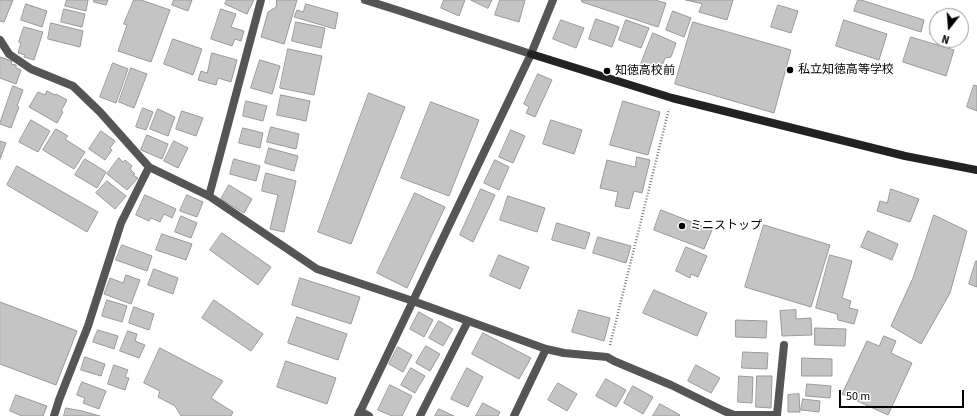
<!DOCTYPE html>
<meta charset="utf-8">
<style>
body{margin:0}
#map{position:relative;width:977px;height:416px;overflow:hidden;background:#fff;font-family:"Source Sans 3",sans-serif}
canvas{display:block}
.north{position:absolute;left:929px;top:8px;width:40px;height:40px;box-sizing:border-box;background:#fff;border:1px solid #999;border-radius:50%;rotate:197deg;font-size:11px;font-weight:700;line-height:16px;text-align:center;color:#000}
.north::after{content:'';display:block;margin:auto;width:14px;height:18px;background:#000;clip-path:polygon(50% 0,100% 100%,50% 72%,0 100%)}
.scale{position:absolute;left:839px;top:390px;width:125px;height:18px;box-sizing:border-box;border:2px solid #000;border-top:0;padding-left:5px;font-size:12px;line-height:14px;white-space:nowrap;color:#000;-webkit-text-stroke:3px #fff;paint-order:stroke}
</style>
<div id="map">
<canvas width="977" height="416"></canvas>
<div class="north">N</div>
<div class="scale">50 m</div>
</div>
<script>
const ctx = document.querySelector('canvas').getContext('2d');
ctx.lineJoin = 'round';
function fill(path, color) {
  ctx.fillStyle = color;
  ctx.fill(path, 'evenodd');
}
function strokePath(path, color, width, dash) {
  ctx.strokeStyle = color;
  ctx.lineWidth = width;
  ctx.lineCap = dash ? 'butt' : 'round';
  ctx.setLineDash(dash || []);
  ctx.stroke(path);
}
function write(font, color, halo, rows, align = 'center') {
  ctx.font = font + ' "Source Sans 3","Noto Sans JP",sans-serif';
  ctx.lineWidth = 3;
  ctx.setLineDash([]);
  ctx.textBaseline = 'middle';
  ctx.strokeStyle = halo;
  ctx.fillStyle = color;
  for (const [text, x, y, turn = 0] of rows) {
    ctx.save();
    ctx.translate(x, y);
    ctx.rotate((+turn || 0) * Math.PI / 180);
    ctx.textAlign = isNaN(turn) ? turn : align;
    if (halo) ctx.strokeText(text, 0, 0);
    ctx.fillText(text, 0, 0);
    ctx.restore();
  }
}
const building = new Path2D(`
 M0,0H13L4,22L0,21Z
 M67,0H88L86,11L65,6Z
 M94,0H108L106,5L94,2Z
 M134,0H141L170,10L151,62L118,51L127,25L124,24Z
 M174,0H192L188,11L172,5Z
 M227,0H254L247,14L225,4Z
 M277,0H297L284,44L261,37L268,12L276,7Z
 M444,0H465L459,16L441,8Z
 M471,0H492L488,8Z
 M500,0H525L519,22L495,15Z
 M582,0H655L666,3L658,27L582,2Z
 M686,0H733L727,20L699,12L702,4Z
 M858,0H861L924,20L921,32L854,11Z
 M26,4L47,11L42,27L21,20Z
 M306,4L338,13L335,29L294,17L297,10L303,12Z
 M778,5L798,11L791,33L771,27Z
 M64,9L85,14L82,27L61,22Z
 M221,9L236,14L231,27L244,31L241,41L235,39L232,46L211,39Z
 M673,11L691,18L684,37L666,30Z
 M937,12L948,16H937V37L930,34Z
 M596,19L619,27L612,47L589,39Z
 M561,20L584,28L576,48L553,39Z
 M626,20L649,28L641,48L619,40Z
 M844,20L887,34L879,60L836,46Z
 M296,22L325,28L321,48L292,41Z
 M693,22L791,50L774,113L675,84Z
 M51,23L83,31L80,47L48,39Z
 M24,27L43,32L34,60L24,57L25,55L18,53L21,43L19,42Z
 M653,33L676,43L671,57L665,58L660,71L641,64Z
 M911,37L954,50L946,76L903,62Z
 M173,39L202,49L193,75L164,64Z
 M288,49L322,56L314,95L280,88Z
 M212,53L237,60L231,82L218,78L216,85L198,80L201,71L207,73Z
 M0,57L12,61L11,64L16,65V68L21,70L16,84L0,78Z
 M260,60L280,66L272,94L251,88Z
 M113,63L128,69L116,103L100,97Z
 M131,68L147,74L134,108L119,102Z
 M538,74L552,80L535,117L526,113L529,107L524,104Z
 M974,85L977,86V111L967,107Z
 M13,86L23,90L17,106L19,107L11,128L0,124V123Z
 M47,91L55,95L56,94L67,100L61,111L63,112L57,123L29,107L38,92L45,95Z
 M369,93L405,107L351,244L318,232Z
 M281,95L310,101L306,121L277,115Z
 M246,101L267,106L263,121L243,116Z
 M623,101L660,112L648,155L610,145Z
 M431,102L479,120L449,196L401,178Z
 M143,108L153,112L146,130L136,127Z
 M158,109L175,117L168,136L150,129Z
 M182,111L203,118L196,136L176,129Z
 M31,120L50,131L38,152L19,142Z
 M551,120L582,130L574,154L543,144Z
 M271,127L299,134L296,149L267,142Z
 M243,128L263,133L260,148L239,143Z
 M56,129L68,136L65,139L85,152L74,169L43,150Z
 M511,130L525,136L513,163L499,157Z
 M101,131L115,141L110,148L112,150L105,160L89,149Z
 M147,135L168,144L162,159L141,150Z
 M0,141L6,143L0,159Z
 M174,141L188,148L178,168L164,161Z
 M269,148L298,156L294,171L265,163Z
 M637,157L650,160L642,193L634,191L629,209L615,206L618,192L600,188L607,160L635,167Z
 M119,158L123,162L125,160L132,166L130,169L135,174L133,175L138,178L127,190L107,174Z
 M85,159L106,172L97,188L75,175Z
 M234,159L260,166L256,181L230,174Z
 M495,160L509,167L499,190L484,183Z
 M17,166L98,212L87,232L7,185Z
 M266,173L296,181L284,232L270,229L278,195L262,191Z
 M107,181L126,196L115,209L96,193Z
 M229,185L252,199L244,213L221,199Z
 M481,189L495,195L473,242L460,235Z
 M891,189L919,199L910,222L877,211L880,201L887,203Z
 M415,193L445,207L407,288L377,273Z
 M145,195L176,209L172,218L164,214L160,222L151,218L149,221L136,215Z
 M187,195L203,202L197,217L180,211Z
 M508,196L545,208L537,232L500,220Z
 M661,210L712,230L704,249L654,230Z
 M934,215L967,231L950,293L921,344L891,326L913,278Z
 M181,216L197,223L191,238L175,232Z
 M557,223L590,233L585,249L552,240Z
 M764,225L830,245L811,307L745,287Z
 M868,231L898,244L892,260L861,247Z
 M222,233L271,267L258,285L210,250Z
 M162,234L192,244L186,260L156,250Z
 M598,237L631,246L626,263L593,253Z
 M122,245L152,256L147,271L116,260Z
 M686,247L707,256L698,277L691,274L690,278L676,271Z
 M499,255L529,267L520,289L490,276Z
 M830,255L852,261L842,298L851,301L849,308L858,310L854,324L838,320L837,314L816,308Z
 M976,261H977V287L969,284Z
 M154,269L178,278L173,294L148,285Z
 M126,275L140,280L131,304L104,294L110,278L123,283Z
 M300,278L360,297L351,324L292,305Z
 M654,290L707,313L697,336L643,313Z
 M107,300L127,306L122,322L102,316Z
 M214,300L263,334L251,351L202,318Z
 M0,302L77,331L56,385L0,364Z
 M134,307L154,314L149,330L129,323Z
 M579,310L610,318L604,341L572,332Z
 M796,310V319L811,318L812,335L782,336L780,311Z
 M419,312L433,320L424,337L410,329Z
 M297,317L347,334L338,360L288,343Z
 M736,320L767,321L766,338L736,337Z
 M439,321L453,329L443,346L429,338Z
 M815,328L846,329L845,346L815,345Z
 M98,330L118,336L114,349L93,342Z
 M128,331L137,334L135,341L145,345L139,358L120,351Z
 M483,333L531,358L519,379L472,354Z
 M884,336L896,341L891,353L912,363L888,415L842,394L867,341L879,346Z
 M426,346L440,354L430,371L416,363Z
 M398,347L412,355L403,372L389,364Z
 M160,348L223,381L211,398L233,412L231,416H181L175,406L158,397L160,391L144,383Z
 M743,352L768,353L767,369L742,368Z
 M85,357L105,364L101,376L81,370Z
 M802,358L832,359V376H802Z
 M286,361L336,378L327,404L277,387Z
 M114,365L128,370L125,377L129,378L125,390L108,384Z
 M696,365L720,378L711,393L688,381Z
 M411,368L425,376L415,393L401,385Z
 M467,368L483,377L468,407L451,399Z
 M739,376L753,377L752,403L738,402Z
 M757,376H772L771,408L756,407Z
 M606,379L626,390L616,407L596,396Z
 M82,382L106,391L99,409L83,403L85,398L77,395Z
 M558,383L577,394L567,411L548,400Z
 M807,384L831,386L830,398L806,396Z
 M390,385L412,396L402,416H392L378,410Z
 M633,386L653,397L643,414L624,403Z
 M799,394L800,412H788V395Z
 M16,395L47,406L43,416H22L10,411Z
 M803,399L820,401L819,412L801,410Z
 M483,403L500,412L498,416H476Z
 M660,404L680,415L679,416H653Z
 M66,408L82,411L100,416H64Z
 M439,409L454,416H435Z`);
const path = new Path2D(`
 M610,345L669,109`);
const street = new Path2D(`
 M365,0L397,10L531,54
 M0,40L9,54L31,69L73,86L100,112L149,167L209,196L317,269L413,301L546,349L564,353L607,357L614,361L671,385L724,411L734,415H777L784,345
 M209,196L261,0
 M360,411L369,416
 M54,416L59,400L88,326L121,223L149,167
 M358,416L531,54L553,0
 M420,416L468,321
 M514,416L546,349`);
const secondary = new Path2D(`
 M531,54L672,98L905,156L977,170`);
const markers = [
 [790,70,4,"#000"],
 [607,71,4,"#000"],
 [682,226,4,"#000"]
];
const poiNames = [
 ["私立知徳高等学校",798,70],
 ["知徳高校前",615,71],
 ["ミニストップ",690,226]
];
fill(building, '#c4c4c4');
strokePath(building, '#999', 1);
strokePath(path, '#777', 2.5, [1, 2]);
strokePath(street, '#555', 8);
strokePath(secondary, '#222', 8);
for (const [x, y, r, color] of markers) {
  const dot = new Path2D();
  dot.arc(x, y, r, 0, 2 * Math.PI);
  ctx.fillStyle = color;
  ctx.fill(dot);
  strokePath(dot, '#fff', 1.5);
}
write('12px', '#000', '#fff', poiNames, 'left');
</script>
